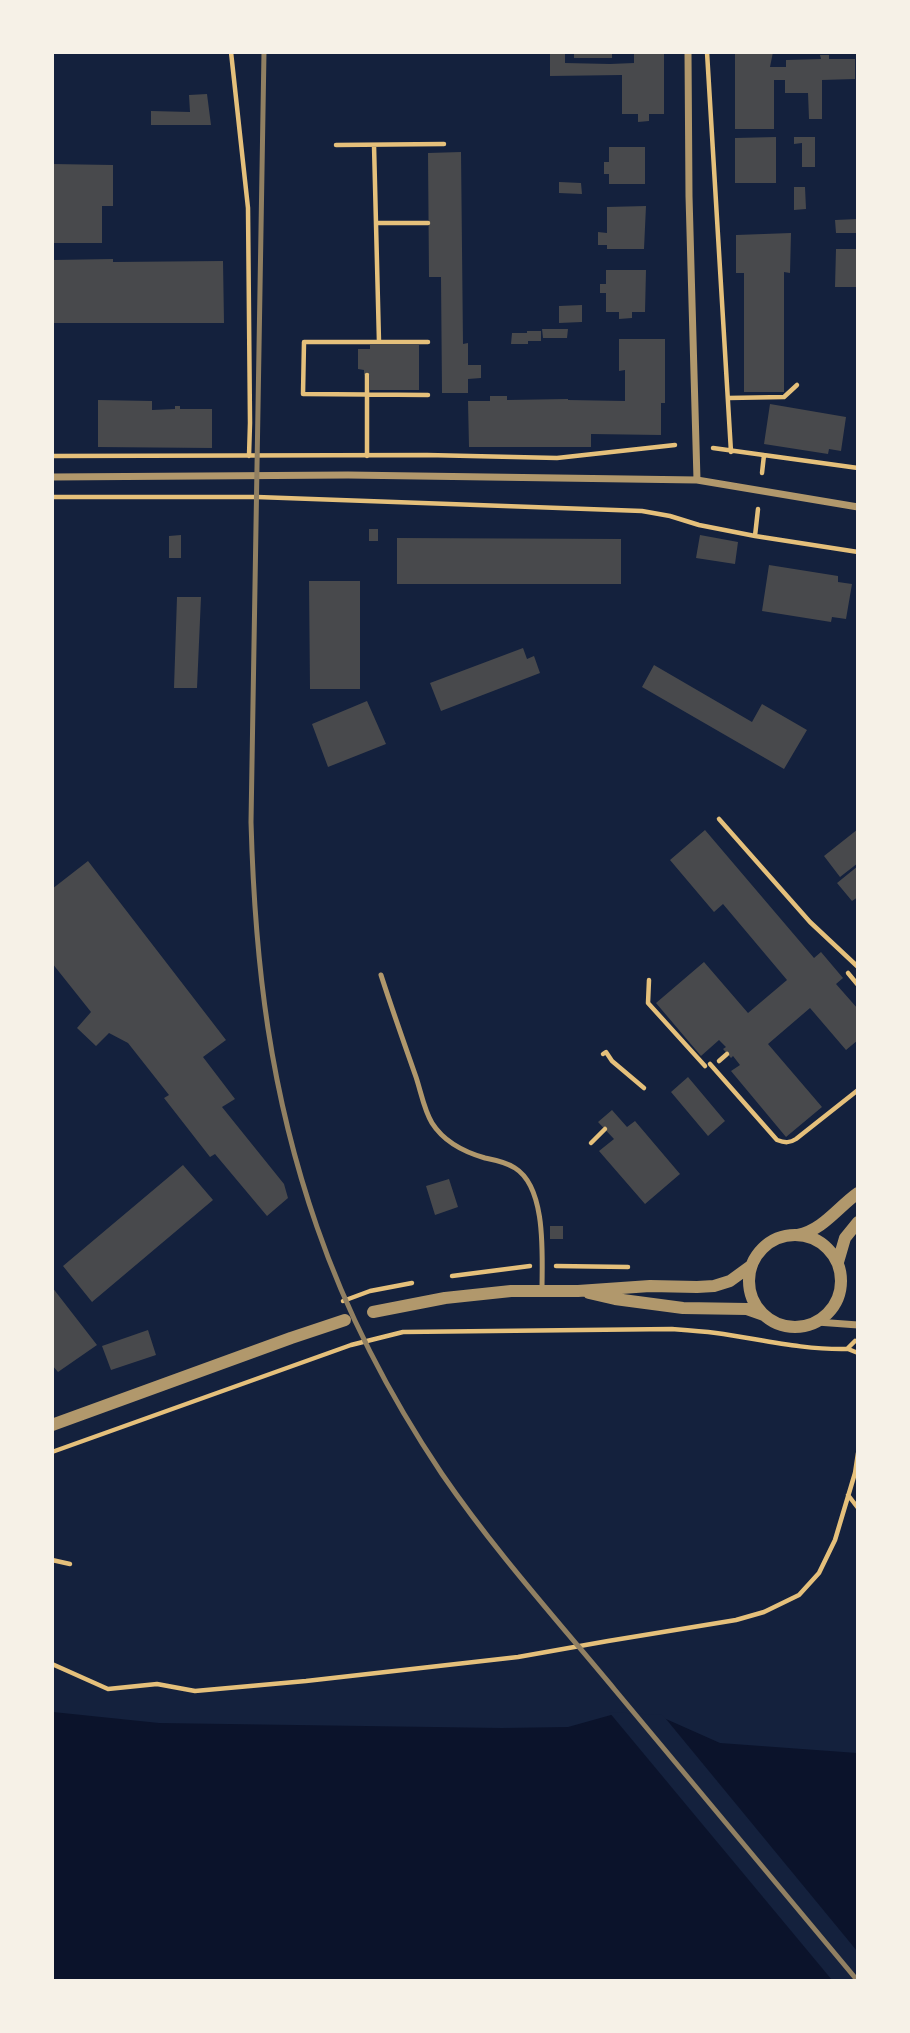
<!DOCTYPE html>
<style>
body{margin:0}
#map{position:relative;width:910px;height:2033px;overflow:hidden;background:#14213d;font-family:"Fira Sans",sans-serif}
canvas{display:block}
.frame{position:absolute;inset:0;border:54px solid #f6f1e7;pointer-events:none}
</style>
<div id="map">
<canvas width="910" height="2033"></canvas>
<div class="frame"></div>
</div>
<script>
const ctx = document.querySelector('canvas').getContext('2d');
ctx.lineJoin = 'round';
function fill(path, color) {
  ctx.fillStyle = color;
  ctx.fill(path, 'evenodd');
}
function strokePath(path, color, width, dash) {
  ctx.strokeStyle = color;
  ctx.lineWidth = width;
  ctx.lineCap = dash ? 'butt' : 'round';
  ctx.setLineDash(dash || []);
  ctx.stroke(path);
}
const water = new Path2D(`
 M53,1712L159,1723L502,1728L568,1727L611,1715L666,1719L720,1743L857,1753V1980H53Z`);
const pier = new Path2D(`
 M609,1712L662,1715L666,1719L857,1951V1980H832Z`);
const building = new Path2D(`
 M565,52V63L610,64L634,63V52H664V114H649V121L638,122V114H622V75L550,76V53Z
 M574,52H612V58H574Z
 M735,52H773L770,67H786V60L821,59L820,55H829V59H855V79L822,80V119H809L808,93H785V80H774V129H735Z
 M207,94L211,125H151V111L190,112L189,95Z
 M776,137V183H735V138Z
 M794,137H815V167H802V143L794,144Z
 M609,147H645V184H609V174H604V162H609Z
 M461,152L463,344L468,343V365H481V378L468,379V393H442L441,277H429L428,153Z
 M52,164L113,165V206H102V243H52Z
 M559,182L581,183L582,194L559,193Z
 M794,187H805L806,209L794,210Z
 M646,206L644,249H607V245H598V232L607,233V207Z
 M858,219V233H836L835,220Z
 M791,233L790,273L784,272V392H744V273H736V235Z
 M836,249H858V287H835Z
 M113,259V262L223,261L224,323H52V260Z
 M606,270H646L645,312H632V318L619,319V312H606V293H600V284H606Z
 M582,305V322L559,323V306Z
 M542,329H568L567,338H543Z
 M527,331H541V341H528V344H511L512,333H527Z
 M619,339H665V403H661V435L591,434V447H469L468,401H490V396H507V400L568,399V400L625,401V370L619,371Z
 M370,345H419V390H370V375H364V370L358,369V349H370Z
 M98,400L152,401V410L175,409V406H180V409H212V448L98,447Z
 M770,404L846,417L841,451L829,449L828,454L764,444Z
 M369,529H378V541H369Z
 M181,535V558H169V536Z
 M700,535L738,542L735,564L696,558Z
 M397,538L621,539V584H397Z
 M769,565L838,576V582L852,584L846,619L832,617L831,622L762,611Z
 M309,581H360V689H310Z
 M177,597H201L197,688H174Z
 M523,648L527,659L534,656L540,673L441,711L430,683Z
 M654,665L752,722L762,704L807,730L784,769L642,687Z
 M367,701L386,744L328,767L312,724Z
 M858,829V863L840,877L824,856Z
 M705,830L814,958L821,952L843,978L836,984L858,1009V1040L846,1050L810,1008L768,1044L822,1107L786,1137L731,1071L740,1065L733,1056L731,1058L723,1049L726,1047L719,1040L701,1056L656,1003L704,962L748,1013L787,980L723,904L714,912L670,860Z
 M88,861L226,1040L203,1057L235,1099L222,1107L284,1184L288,1198L267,1216L215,1154L210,1157L164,1098L169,1095L128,1043L109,1033L96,1046L77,1028L91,1012L52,963V889Z
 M858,866V897L852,901L837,883Z
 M688,1077L725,1121L708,1136L671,1092Z
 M612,1110L627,1127L635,1121L680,1174L645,1204L599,1151L614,1139L598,1122Z
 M183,1165L213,1200L92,1302L63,1266Z
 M449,1179L458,1207L435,1215L426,1186Z
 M550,1226H563V1239H550Z
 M52,1287L97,1345L58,1372L52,1365Z
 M148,1330L156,1355L111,1370L102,1346Z`);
const path = new Path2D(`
 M231,52L248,208L250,423L249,456
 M707,52L731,452
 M336,145L444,144
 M374,145L379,342
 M376,223H428
 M428,395L303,394L304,342H428
 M728,398L784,397L797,385
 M713,448L858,468
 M52,456L427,455L557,458L675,445
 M367,456V375
 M762,473L764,455
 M52,497H257L642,511L670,516L699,525L755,536L758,509
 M755,536L858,552
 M719,819L810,922L858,967
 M848,973L858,985
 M649,980L648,1003L705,1066
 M603,1054L606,1052L612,1061L644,1088
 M719,1061L727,1054
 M710,1064L777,1140C785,1143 790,1143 796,1139L858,1090
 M591,1143L605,1129
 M556,1266L628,1267
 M452,1276L530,1266
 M343,1301L370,1291L412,1283
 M848,1349L858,1353
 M52,1452L351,1345L403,1332L672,1329C686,1330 701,1331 716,1333C760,1339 802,1350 847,1349L855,1341
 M848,1495L858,1508
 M52,1560L70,1564
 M52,1664L108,1689L157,1684L195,1691L306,1681L518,1657L608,1641L736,1620L764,1612L799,1595L819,1573L835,1540L855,1473L858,1453`);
const service = new Path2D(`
 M381,975C392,1009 404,1043 416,1077C421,1092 424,1110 432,1123C444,1142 464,1152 485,1158C495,1160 506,1162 515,1168C547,1188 542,1257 542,1290`);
const minor = new Path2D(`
 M688,52L689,196L697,480
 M52,477L348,475L697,480L858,507
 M817,1322L858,1325`);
const tertiary = new Path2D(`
 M798,1235C823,1230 838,1207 858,1193
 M749 1281a46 46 0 1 1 92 0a46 46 0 1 1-92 0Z
 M838,1262L845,1238L858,1222
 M589,1293L615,1299L683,1308L747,1309L764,1315
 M373,1312L445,1298L511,1291H578L650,1286L697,1287L714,1286L730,1281L752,1265
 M52,1425L291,1338L345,1320`);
const rail = new Path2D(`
 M264,52L251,822C255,965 270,1092 317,1227C347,1314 391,1398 442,1474C494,1550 556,1619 615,1690C696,1787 777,1884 857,1980`);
fill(water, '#0b132b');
fill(pier, '#14213d');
fill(building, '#48494c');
strokePath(path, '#e5c07b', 4.5);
strokePath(service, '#b1986c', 5);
strokePath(minor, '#b1986c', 7);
strokePath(tertiary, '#b1986c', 12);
strokePath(rail, '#918062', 5);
</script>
